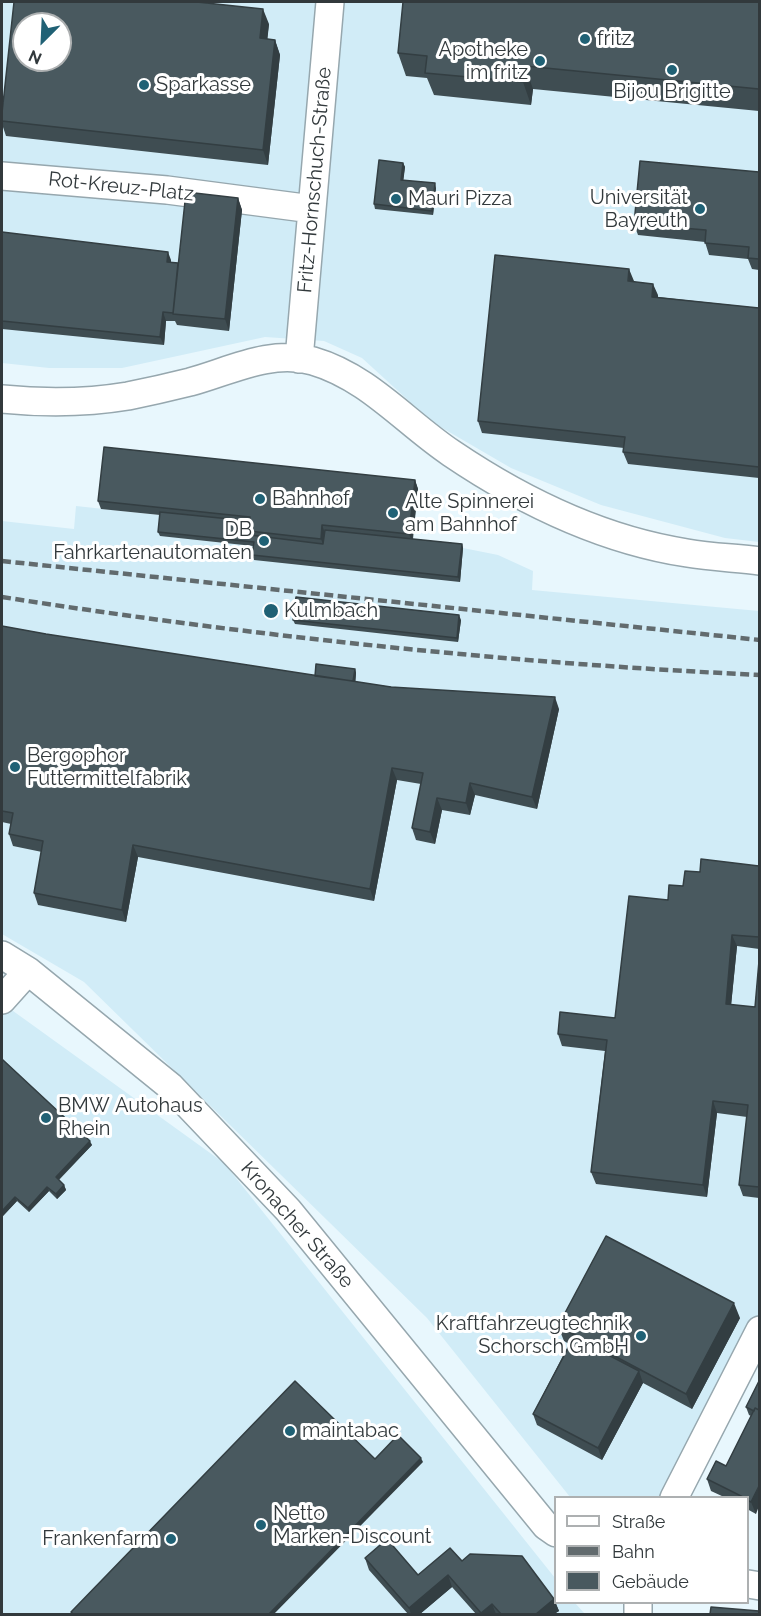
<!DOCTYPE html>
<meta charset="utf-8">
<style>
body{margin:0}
#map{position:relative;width:761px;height:1616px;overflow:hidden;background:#e8f7fd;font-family:Raleway,sans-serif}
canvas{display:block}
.frame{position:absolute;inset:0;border:3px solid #32393c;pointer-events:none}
.legend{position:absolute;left:554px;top:1496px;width:195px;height:108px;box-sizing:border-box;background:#fff;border:2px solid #adb0b1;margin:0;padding:8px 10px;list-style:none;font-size:18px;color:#32393c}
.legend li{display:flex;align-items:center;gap:12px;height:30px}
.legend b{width:30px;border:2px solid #adb0b1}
.north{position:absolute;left:12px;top:12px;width:60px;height:60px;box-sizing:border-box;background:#fff;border:2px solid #adb0b1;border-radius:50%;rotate:204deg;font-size:16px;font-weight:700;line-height:24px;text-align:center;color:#32393c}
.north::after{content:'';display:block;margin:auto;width:21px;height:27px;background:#206175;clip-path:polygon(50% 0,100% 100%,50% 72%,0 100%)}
</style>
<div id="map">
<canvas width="761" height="1616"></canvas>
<div class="frame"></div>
<ul class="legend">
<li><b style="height:8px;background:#fff"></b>Straße</li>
<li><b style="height:8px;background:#626b6e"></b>Bahn</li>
<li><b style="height:16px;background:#49595f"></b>Gebäude</li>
</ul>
<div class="north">N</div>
</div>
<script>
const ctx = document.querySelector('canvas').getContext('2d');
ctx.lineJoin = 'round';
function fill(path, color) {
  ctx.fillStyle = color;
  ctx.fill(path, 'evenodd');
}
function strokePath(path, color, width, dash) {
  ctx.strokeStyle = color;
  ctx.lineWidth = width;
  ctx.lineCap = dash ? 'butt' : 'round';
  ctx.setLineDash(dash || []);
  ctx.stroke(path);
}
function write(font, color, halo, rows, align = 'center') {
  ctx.font = font + ' Raleway,sans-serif';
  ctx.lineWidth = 6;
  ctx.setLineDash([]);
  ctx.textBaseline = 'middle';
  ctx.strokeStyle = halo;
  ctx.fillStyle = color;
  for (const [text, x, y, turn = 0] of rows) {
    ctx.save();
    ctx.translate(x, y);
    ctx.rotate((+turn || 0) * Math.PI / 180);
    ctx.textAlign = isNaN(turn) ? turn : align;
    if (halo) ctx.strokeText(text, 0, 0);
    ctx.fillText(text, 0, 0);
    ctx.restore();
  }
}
const built = new Path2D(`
 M2,2H759V542L725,538L601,505L511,468L432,422L362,358L324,341L265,337L122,368H49L2,363ZM24,24H60V60H24Z
 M76,506L463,548L498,555L533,571L532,590L759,611V1329L667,1497H570L427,1318L84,982L2,934V521L74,529Z
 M2,1003L224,1163L555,1578L556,1602L575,1603L585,1614H2Z`);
const minor = new Path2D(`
 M2,176L167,190L312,209
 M299,359L330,2
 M2,399C43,403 86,403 128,396C148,392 170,387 190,382C230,371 271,349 313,361C368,377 405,422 451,453C522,501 603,540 687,553C711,557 736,558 760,561
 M2,955L28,971L171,1087L288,1210L546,1526L556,1533
 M2,1000L28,971
 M674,1498L760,1330
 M748,1584L760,1586
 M638,1614V1602`);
const rail = new Path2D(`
 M2,561L760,640
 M2,597C252,636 506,663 760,675`);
const wall = new Path2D(`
 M759,2V111L533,89L531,105L434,95L427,78L406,76L398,53Z
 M269,24L267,39L275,40L280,55L268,165L6,136L2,124V113Z
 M403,163L405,167L403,180L436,188L433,215L375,209L374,204Z
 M759,172V270L752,269L748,259L709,255L705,242L638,235L634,224Z
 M238,198L242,210L229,331L177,325L175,321H166L164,345L2,329V232L171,260V262L178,263Z
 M658,295V297L759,308V478L628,464L623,452L624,448L482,433L478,421Z
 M415,480L418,489L413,539L462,544L463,548L460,582L254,560L252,555L253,546L160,536L158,532L160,515L101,509L98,501Z
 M293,620H461L458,642L295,624Z
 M2,626L46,634L315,676L355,669L356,673L355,682L559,709L537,809L475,795L470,815L442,810L435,844L416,840L412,828L421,784L397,780L374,901L138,857L126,922L38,905L34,893L42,852L13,846L9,834L11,824L2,822Z
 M759,866V949L737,946L731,1005L755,1007L759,961V1198L743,1196L739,1185L747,1117L717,1113L707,1197L596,1184L591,1172L605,1051L562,1046L558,1034L615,1018L668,900L683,886L700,872Z
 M2,1062L92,1145L59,1180L64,1185L66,1190L57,1199L49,1191L29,1212L17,1201L2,1217Z
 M740,1318L692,1409L643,1383L602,1460L537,1425L533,1414L569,1344L564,1341L558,1326Z
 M759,1381L756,1514L747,1509V1497H724L711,1491L707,1479L726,1466L751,1416L749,1415L746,1407Z
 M365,1558L418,1575L462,1561L554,1599L559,1611L554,1614H476L452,1587L420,1614H408L369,1570Z`);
const shadedWall = new Path2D(`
 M263,9L269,24L266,53L260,38Z
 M275,40L280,55L268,165L263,150Z
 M525,66L533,89L531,105L523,82Z
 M403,163L405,167L403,184L401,180Z
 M435,183L436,188L433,215L432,211Z
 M238,198L242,210L229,331L225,319Z
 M168,252L171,260L170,270L167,262Z
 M629,269L634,281H628Z
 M653,284L658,295L657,309L652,297Z
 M163,312L166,321L164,345L160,337Z
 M415,480L418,489L412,542L409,534Z
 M322,525L325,533L324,547L321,539Z
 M462,544L463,548L460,582L458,577Z
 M459,615L461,620L458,642L457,638Z
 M355,669L356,673L355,688L353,684Z
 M555,697L559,709L537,809L532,797Z
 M392,768L397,780L374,901L370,889Z
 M470,783L475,795L470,815L466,803Z
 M437,798L442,810L435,844L430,832Z
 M133,845L138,857L126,922L122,910Z
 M732,935L737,946L730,1016L726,1004Z
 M713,1101L717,1113L707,1197L703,1185Z
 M90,1141L92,1145L57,1181L56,1177Z
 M64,1185L66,1190L57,1199L56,1194Z
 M47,1187L49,1191L29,1212L28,1208Z
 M15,1197L17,1201L2,1217V1211Z
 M734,1303L740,1318L692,1409L686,1394Z
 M639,1371L643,1383L602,1460L598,1448Z
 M421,1458L423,1462L274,1614H269Z
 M759,1486V1506L756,1514L751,1502Z
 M448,1575L452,1587L420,1614H411L409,1608Z
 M554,1599L559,1611L554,1614H536Z
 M492,1604L496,1614H482L481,1613Z`);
const building = new Path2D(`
 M14,2H197L263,9L260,38L275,40L263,150L2,121V113ZM24,24H60V60H24Z
 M403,2H759V89L525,66L523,82L425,73L427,56L398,53Z
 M379,160L403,163L401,180L435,183L432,211L374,204Z
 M640,161L759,172V259L748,258L749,247L705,243L706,230L634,224Z
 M186,192L238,198L225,319L173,314Z
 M2,232L168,252L167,262L178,263L173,313L163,312L160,337L2,321Z
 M495,255L629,269L628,281L653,284L652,297L759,308V467L623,452L625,437L478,421Z
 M104,447L415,480L409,534L322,525L321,539L302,537L249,531L250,517L98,501Z
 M160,512L250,521L249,531L250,535L323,544L325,530L462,544L458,577L252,555L254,542L158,532Z
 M296,597L459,615L457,638L293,620Z
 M2,626L46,634L391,687L555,697L532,797L470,783L466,803L437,798L430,832L412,828L423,773L392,768L370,889L133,845L122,910L34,893L43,841L9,834L13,813L2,811Z
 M316,664L355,669L353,681L315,676Z
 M701,859L759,866V937L732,935L726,1004L755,1007L759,961V1187L739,1185L748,1105L713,1101L703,1185L591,1172L607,1040L558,1034L560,1012L615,1018L629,896L668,900L669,885L683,886L685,871L700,872Z
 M3,1060L90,1141L56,1177L64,1185L56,1194L47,1187L28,1208L15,1197L2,1211V1062Z
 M606,1236L734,1303L686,1394L558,1326Z
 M574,1337L639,1371L598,1448L533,1414Z
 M295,1381L375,1459L398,1435L421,1458L269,1614H73L71,1612Z
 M759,1381V1410L755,1408L754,1411L746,1407Z
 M755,1408L759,1410V1486L751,1502L747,1500V1497H743L707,1479L716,1461L726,1466Z
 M387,1539L418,1575L450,1548L462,1561L470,1554L522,1556L554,1599L536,1614H501L492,1604L481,1613L448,1575L409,1608L365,1558Z
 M711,1607L759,1611V1614H710Z`);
const markers = [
 [585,39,6,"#206175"],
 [540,61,6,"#206175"],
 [672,70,6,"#206175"],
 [144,85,6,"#206175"],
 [396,199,6,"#206175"],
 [700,209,6,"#206175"],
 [260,499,6,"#206175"],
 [393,513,6,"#206175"],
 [264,541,6,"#206175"],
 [271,611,8,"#206175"],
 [15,767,6,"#206175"],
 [46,1118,6,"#206175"],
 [641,1336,6,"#206175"],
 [290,1431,6,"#206175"],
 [261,1525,6,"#206175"],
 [171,1539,6,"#206175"]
];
const poiNames = [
 ["fritz",597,39],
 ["Apotheke",528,50,"right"],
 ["im fritz",528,73,"right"],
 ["Sparkasse",156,85],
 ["Bijou Brigitte",672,92,"center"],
 ["Universität",688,198,"right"],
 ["Bayreuth",688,221,"right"],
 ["Mauri Pizza",408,199],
 ["Bahnhof",272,499],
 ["Alte Spinnerei",405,502],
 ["am Bahnhof",405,525],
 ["DB",252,530,"right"],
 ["Fahrkartenautomaten",252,553,"right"],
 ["Kulmbach",284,611],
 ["Bergophor",27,756],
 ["Futtermittelfabrik",27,779],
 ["BMW Autohaus",58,1106],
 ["Rhein",58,1129],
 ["Kraftfahrzeugtechnik",629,1324,"right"],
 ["Schorsch GmbH",629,1347,"right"],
 ["maintabac",302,1431],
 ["Netto",273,1514],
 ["Marken-Discount",273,1537],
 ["Frankenfarm",159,1539,"right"]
];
const streetNames = [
 ["Fritz-Hornschuch-Straße",315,180,-85],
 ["Rot-Kreuz-Platz",121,187,6],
 ["Kronacher Straße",297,1225,49]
];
fill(built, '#d1ecf7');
strokePath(minor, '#96a7ae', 30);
strokePath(minor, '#fff', 27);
strokePath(rail, '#626b6e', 4.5, [9, 4.5]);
fill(wall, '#3f4d52');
fill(shadedWall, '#333e42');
fill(building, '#49595f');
strokePath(building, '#333e42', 1.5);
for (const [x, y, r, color] of markers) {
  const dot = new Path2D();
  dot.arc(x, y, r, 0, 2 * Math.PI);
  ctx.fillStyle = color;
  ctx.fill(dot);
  strokePath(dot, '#fff', 2);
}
write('20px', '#32393c', '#fff', poiNames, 'left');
write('20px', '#32393c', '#fff', streetNames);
</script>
